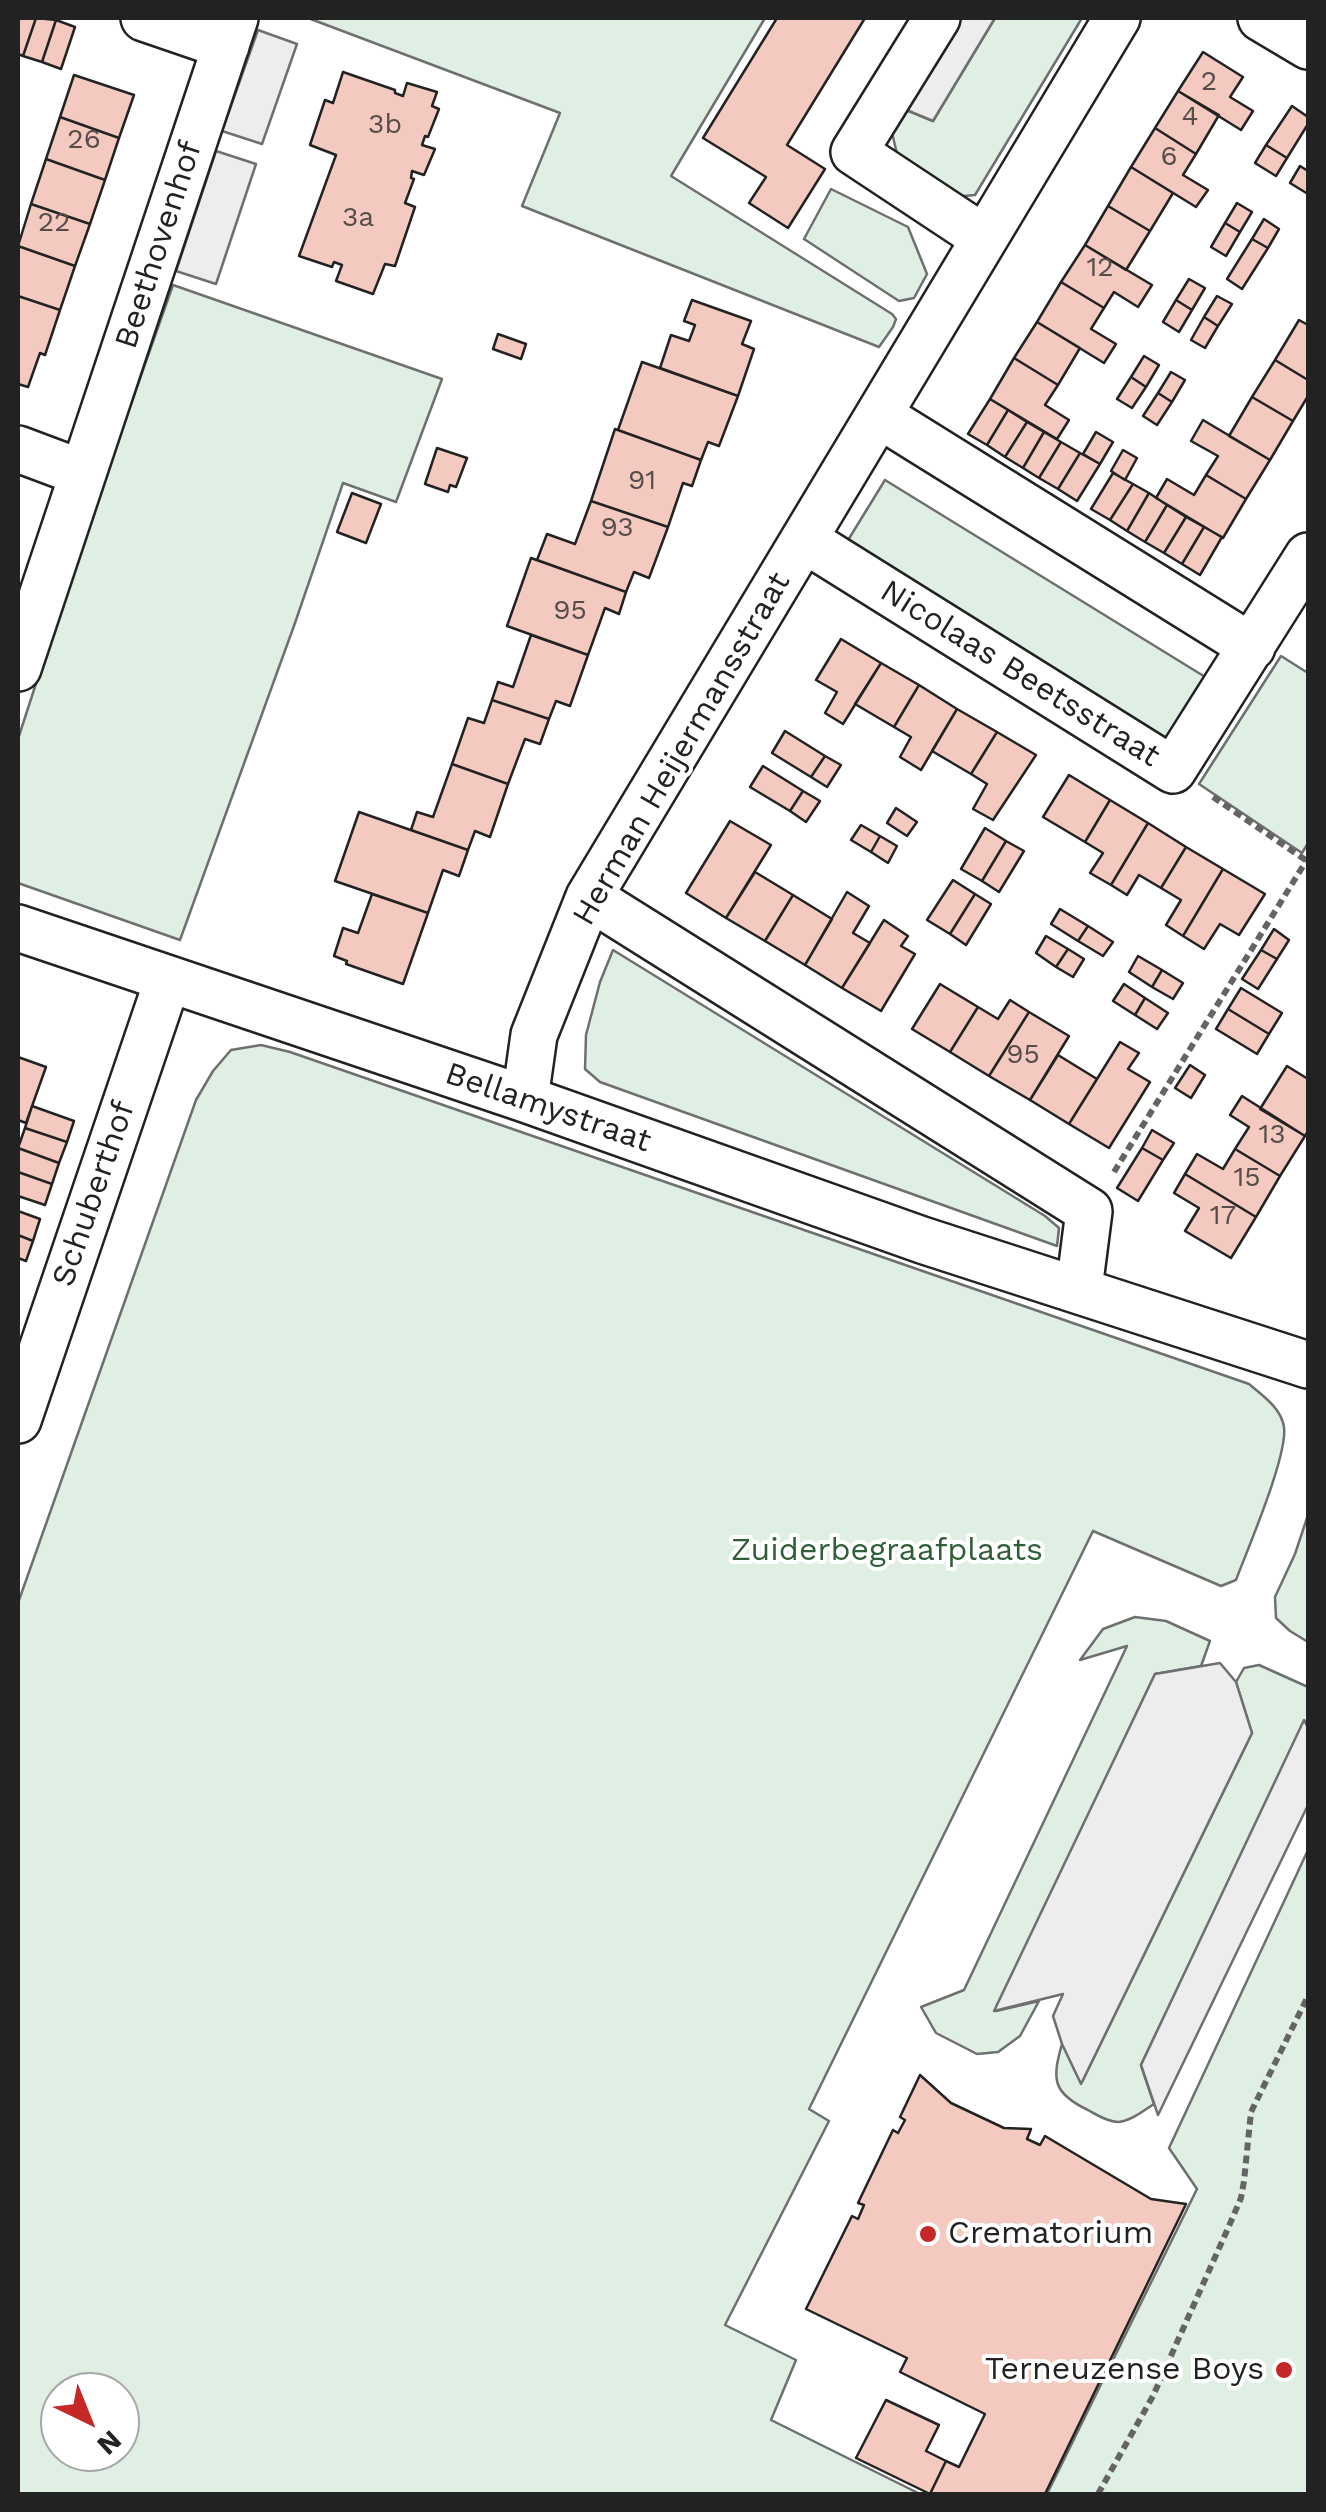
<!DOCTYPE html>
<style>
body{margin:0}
#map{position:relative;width:1326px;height:2512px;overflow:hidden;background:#fff;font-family:"Work Sans",sans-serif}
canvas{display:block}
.frame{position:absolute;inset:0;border:20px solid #222;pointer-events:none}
.north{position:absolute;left:40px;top:2372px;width:100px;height:100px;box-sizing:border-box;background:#fff;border:2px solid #a7a7a7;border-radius:50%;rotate:137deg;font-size:28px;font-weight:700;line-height:40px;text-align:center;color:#222}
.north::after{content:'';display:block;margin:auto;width:35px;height:45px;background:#c62828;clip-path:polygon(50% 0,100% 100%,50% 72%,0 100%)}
</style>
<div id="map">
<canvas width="1326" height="2512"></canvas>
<div class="frame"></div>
<div class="north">N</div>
</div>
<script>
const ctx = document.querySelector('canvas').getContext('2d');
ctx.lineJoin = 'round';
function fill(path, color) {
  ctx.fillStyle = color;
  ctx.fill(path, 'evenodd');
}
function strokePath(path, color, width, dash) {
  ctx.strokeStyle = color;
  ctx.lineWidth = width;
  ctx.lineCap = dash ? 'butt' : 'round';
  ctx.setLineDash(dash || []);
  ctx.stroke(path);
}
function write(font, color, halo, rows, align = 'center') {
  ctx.font = font + ' "Work Sans",sans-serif';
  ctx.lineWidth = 8;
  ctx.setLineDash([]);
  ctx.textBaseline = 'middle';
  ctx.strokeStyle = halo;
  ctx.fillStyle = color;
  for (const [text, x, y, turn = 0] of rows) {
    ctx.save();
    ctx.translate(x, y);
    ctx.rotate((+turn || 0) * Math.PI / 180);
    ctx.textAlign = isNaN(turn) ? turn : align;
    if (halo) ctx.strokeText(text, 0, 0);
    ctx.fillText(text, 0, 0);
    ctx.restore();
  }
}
const green = new Path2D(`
 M308,18H765L671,176L892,314L896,319L893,327L879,347L522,206L560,113Z
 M995,18H1082L975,195L952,197L897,154L889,120L899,107L933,121Z
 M831,189L908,227L927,274L914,298L899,301L804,239Z
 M173,285L442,379L396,502L343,483L295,623L180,940L18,883V739L80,548Z
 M885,480L1215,683L1175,748L845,545Z
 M1281,656L1308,673V843L1302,853L1199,784Z
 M613,950L1045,1216L1059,1228L1057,1246L600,1082L585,1069L586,1035L600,982Z
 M261,1045L290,1052L1249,1384C1263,1396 1281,1408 1284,1427C1288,1455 1248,1548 1236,1580L1221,1586L1093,1531L809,2109L829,2121L725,2325L796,2360L771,2420L920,2494H18V1603L196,1100L213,1071L231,1050ZM60,2392H120V2452H60Z
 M1308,1515V1642L1290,1631L1276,1618L1275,1597L1295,1554Z
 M1135,1617L1166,1621L1210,1641L1201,1666L1155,1674L996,2011L1039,2001L1020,2036L998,2052L977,2054L936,2033L921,2007L964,1990L1127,1646L1080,1660L1103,1629Z
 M1259,1665L1308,1687V1728L1305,1721L1141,2065L1154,2104C1143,2111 1131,2121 1118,2122C1108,2122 1097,2115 1088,2110C1052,2093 1052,2079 1062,2044L1082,2082L1252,1733L1236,1682L1244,1668Z
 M1308,1850V2494H1047L1197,2189L1169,2148Z`);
const parking = new Path2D(`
 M945,18H995L933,121L892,104Z
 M258,30L297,44L262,144L222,131Z
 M216,151L256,164L216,284L176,271Z
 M1220,1663L1236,1682L1252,1733L1081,2084L1062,2044L1053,2016L1063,1994L994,2011L1155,1674Z
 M1304,1720L1308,1728V1805L1158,2115L1141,2065Z`);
const building = new Path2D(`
 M18,18H36L23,56L18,54Z
 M36,18L56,20L42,62L23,56Z
 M777,18H865L787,145L825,169L788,228L749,203L766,177L703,138Z
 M56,20L75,27L61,69L42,62Z
 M1203,52L1243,77L1230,97L1253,111L1241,130L1178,91Z
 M343,72L395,90V93L403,96L407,83L437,92L432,106L439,109L428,137L425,136L422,145L435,149L424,175L412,171L411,178L414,179L405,203L415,207L395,266L385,264L373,294L336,281L342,265L334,262L332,267L299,256L336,155L310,145L325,100L333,103Z
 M74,75L134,95L119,138L60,117Z
 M1178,91L1219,115L1196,154L1155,128Z
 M1292,106L1308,117V124L1287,158L1266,145Z
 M60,117L119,138L105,180L46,159Z
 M1155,128L1196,154L1183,175L1208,190L1196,207L1131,167Z
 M1266,145L1287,158L1276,176L1255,163Z
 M46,159L105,180L90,224L31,204Z
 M1300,166L1308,171V194L1290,183Z
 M1131,167L1173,193L1150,231L1108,206Z
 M1237,203L1252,212L1240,232L1225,223Z
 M31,204L90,224L75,266L18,246Z
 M1108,206L1150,231L1126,270L1085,245Z
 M1264,219L1279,229L1268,248L1252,239Z
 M1225,223L1240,232L1226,256L1211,247Z
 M1252,239L1268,248L1242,289L1227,279Z
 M1085,245L1152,285L1138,307L1114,292L1104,308L1061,282Z
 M18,246L75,266L60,310L18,296Z
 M1189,279L1205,288L1192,310L1176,300Z
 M1061,282L1104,308L1091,329L1116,344L1104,363L1037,322Z
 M18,296L60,310L45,355L40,353L28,387L18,384Z
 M1217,296L1232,304L1218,326L1204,317Z
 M692,300L751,321L742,344L754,349L738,396L660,368L671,335L689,341L695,325L684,321Z
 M1176,300L1192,310L1179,332L1163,322Z
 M1204,317L1218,326L1205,348L1191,340Z
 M1299,320L1308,325V380L1275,360Z
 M1037,322L1080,348L1058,385L1014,358Z
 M498,334L526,344L521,359L493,349Z
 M1144,356L1159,365L1146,387L1131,377Z
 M1014,358L1058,385L1045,405L1069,420L1057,439L990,399Z
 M1275,360L1308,380V396L1293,421L1252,397Z
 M642,362L738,396L719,446L708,442L701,460L618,430Z
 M1171,372L1185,380L1172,402L1158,393Z
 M1131,377L1146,387L1132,408L1117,399Z
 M1158,393L1172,402L1157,425L1143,416Z
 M1252,397L1293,421L1270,460L1229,436Z
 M990,399L1008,410L987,445L968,434Z
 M1008,410L1027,422L1005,457L987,445Z
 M1203,420L1270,460L1246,499L1206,475L1218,456L1191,441Z
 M1027,422L1044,432L1023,468L1005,457Z
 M615,429L701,460L692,486L683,483L668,527L591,501Z
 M1044,432L1061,442L1039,478L1023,468Z
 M1096,432L1113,442L1100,464L1083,454Z
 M1061,442L1080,453L1058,489L1039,478Z
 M437,448L467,458L456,487L450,485L448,492L425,484Z
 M1123,450L1137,458L1125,480L1111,471Z
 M1080,453L1100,464L1077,501L1058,489Z
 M1113,473L1133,484L1110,520L1091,509Z
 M1206,475L1246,499L1223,538L1156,498L1167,479L1194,495Z
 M1133,484L1149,493L1127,531L1110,520Z
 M352,493L381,504L366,543L337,532Z
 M1149,493L1167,505L1145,542L1127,531Z
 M591,501L668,527L649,578L634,572L626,592L537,560L547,534L575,544Z
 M1167,505L1186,517L1164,553L1145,542Z
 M1186,517L1204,527L1182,564L1164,553Z
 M1204,527L1222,537L1200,575L1182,564Z
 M531,558L626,592L619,614L605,608L588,655L507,626Z
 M531,635L588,655L570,706L556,701L549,719L492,700L498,682L513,687Z
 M841,639L881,663L843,724L825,713L837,692L816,680Z
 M881,663L919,685L894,727L855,704Z
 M919,685L957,709L921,770L900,757L911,737L894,727Z
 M492,700L549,719L540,744L525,739L508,784L452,764L468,718L484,723Z
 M957,709L997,732L971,774L932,751Z
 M785,731L825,756L811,777L772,753Z
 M997,732L1036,755L993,820L973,809L987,784L971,774Z
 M825,756L841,765L827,787L811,777Z
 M452,764L508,784L490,837L475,831L468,850L411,830L417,812L433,817Z
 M763,766L803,791L790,811L750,787Z
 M1069,775L1110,800L1085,842L1043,817Z
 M803,791L820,801L806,822L790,811Z
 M1110,800L1148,823L1111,885L1090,873L1103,853L1085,842Z
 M896,808L917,822L907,836L887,823Z
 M359,812L468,850L459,876L443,870L428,913L335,881Z
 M730,821L771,845L726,918L686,893Z
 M1148,823L1186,847L1161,888L1139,875L1127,895L1111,885Z
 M861,825L880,836L871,852L851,840Z
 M985,828L1006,841L982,881L961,869Z
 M880,836L897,846L888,863L871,852Z
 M1006,841L1024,851L999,892L982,881Z
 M1186,847L1223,869L1183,936L1166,925L1181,900L1161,888Z
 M1223,869L1265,894L1239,935L1220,924L1204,949L1183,936Z
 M755,872L793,895L765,941L726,918Z
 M953,880L975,894L950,934L927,920Z
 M847,892L869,906L853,933L870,943L842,988L805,965Z
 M372,894L428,913L403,984L346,964L347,961L334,956L343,928L358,933Z
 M975,894L991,904L966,945L950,934Z
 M793,895L832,919L805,965L765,941Z
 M1060,909L1088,926L1078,941L1051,924Z
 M884,920L908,936L901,946L915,954L881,1011L842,988Z
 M1088,926L1113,942L1103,956L1078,941Z
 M1274,929L1289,940L1277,959L1261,950Z
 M1046,936L1068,949L1056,967L1036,953Z
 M1068,949L1084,959L1073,977L1056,967Z
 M1261,950L1277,959L1258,989L1242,979Z
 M1138,956L1162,970L1152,987L1129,972Z
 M1162,970L1183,983L1173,999L1152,987Z
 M940,984L978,1007L950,1052L912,1029Z
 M1124,984L1145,998L1135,1015L1113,1001Z
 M1241,988L1282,1013L1269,1034L1228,1009Z
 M1145,998L1168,1013L1157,1029L1135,1015Z
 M1010,1000L1029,1012L989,1076L950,1052L978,1007L998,1019Z
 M1228,1009L1269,1034L1257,1054L1216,1029Z
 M1029,1012L1069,1036L1030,1100L989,1076Z
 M1120,1042L1139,1053L1128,1069L1150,1082L1109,1148L1069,1124Z
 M1058,1055L1097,1079L1069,1124L1030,1100Z
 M18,1057L46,1067L26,1123L18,1120Z
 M1190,1065L1205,1075L1191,1098L1175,1088Z
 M1287,1066L1308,1079V1131L1305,1136L1260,1109Z
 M1242,1096L1305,1136L1280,1176L1235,1149L1249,1127L1230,1115Z
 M32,1106L74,1121L67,1142L25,1128Z
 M25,1128L67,1142L59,1163L18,1148Z
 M1152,1130L1174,1143L1163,1160L1142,1148Z
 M18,1148L59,1163L52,1184L18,1172Z
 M1142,1148L1163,1160L1138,1201L1117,1188Z
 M1235,1149L1280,1176L1256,1217L1185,1174L1197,1154L1223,1169Z
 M18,1172L52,1184L45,1205L18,1196Z
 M1185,1174L1256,1217L1231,1258L1185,1231L1199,1208L1174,1193Z
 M18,1211L40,1219L33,1241L18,1235Z
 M18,1235L33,1241L26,1261L18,1258Z
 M920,2075L951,2103L1004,2128L1031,2129L1027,2139L1040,2145L1045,2136L1151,2199L1186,2204L1045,2494H930L946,2461L959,2467L985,2414L900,2372L907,2358L806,2309L852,2216L858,2219L864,2205L858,2203L893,2130L898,2133L905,2120L900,2117Z
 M886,2400L939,2425L926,2451L946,2461L930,2494L856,2458Z`);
const path = new Path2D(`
 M1213,797L1307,861
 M1114,1172L1308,858
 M1098,2494L1153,2396L1229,2226L1241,2198L1244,2181L1251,2112L1308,1996`);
const minor = new Path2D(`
 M144,18L226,46
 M937,18L854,152L984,238
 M1261,18L1308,46
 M879,415L1252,647
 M18,449L82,473
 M805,540L1173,770L1308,556
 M18,668L235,18
 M589,897L1089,1211L1079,1289
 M18,928L525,1099L922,1240L1308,1365
 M525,1099L534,1035L589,897L1117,18
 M18,1420L168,979`);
const markers = [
 [928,2234,10,"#c62828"],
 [1284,2370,10,"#c62828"]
];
const numberNames = [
 ["2",1209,82],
 ["4",1190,117],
 ["3b",385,125],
 ["26",84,140],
 ["6",1169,157],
 ["3a",358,218],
 ["22",54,223],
 ["12",1100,268],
 ["91",642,481],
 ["93",617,528],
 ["95",570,611],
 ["95",1023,1055],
 ["13",1272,1135],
 ["15",1247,1178],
 ["17",1223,1216]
];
const streetNames = [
 ["Beethovenhof",159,245,-72],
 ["Nicolaas Beetsstraat",1020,674,32],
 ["Herman Heijermansstraat",682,749,-60],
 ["Bellamystraat",548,1108,19],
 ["Schuberthof",94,1194,-71]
];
const parkNames = [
 ["Zuiderbegraafplaats",887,1551]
];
const poiNames = [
 ["Crematorium",948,2234],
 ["Terneuzense Boys",1264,2370,"right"]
];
fill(green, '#e0efe3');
strokePath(green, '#6f6f6f', 2.5);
fill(parking, '#ededed');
strokePath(parking, '#6f6f6f', 2.5);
fill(building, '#f3c9c0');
strokePath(building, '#222', 2.5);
strokePath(minor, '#222', 50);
strokePath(path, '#646464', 6, [8, 5]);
strokePath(minor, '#fff', 45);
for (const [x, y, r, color] of markers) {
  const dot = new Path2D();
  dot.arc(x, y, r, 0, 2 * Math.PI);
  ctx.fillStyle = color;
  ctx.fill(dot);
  strokePath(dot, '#fff', 4);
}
write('28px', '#564c4a', null, numberNames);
write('32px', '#222', '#fff', streetNames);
write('32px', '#2f5e38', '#fff', parkNames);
write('32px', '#222', '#fff', poiNames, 'left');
</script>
